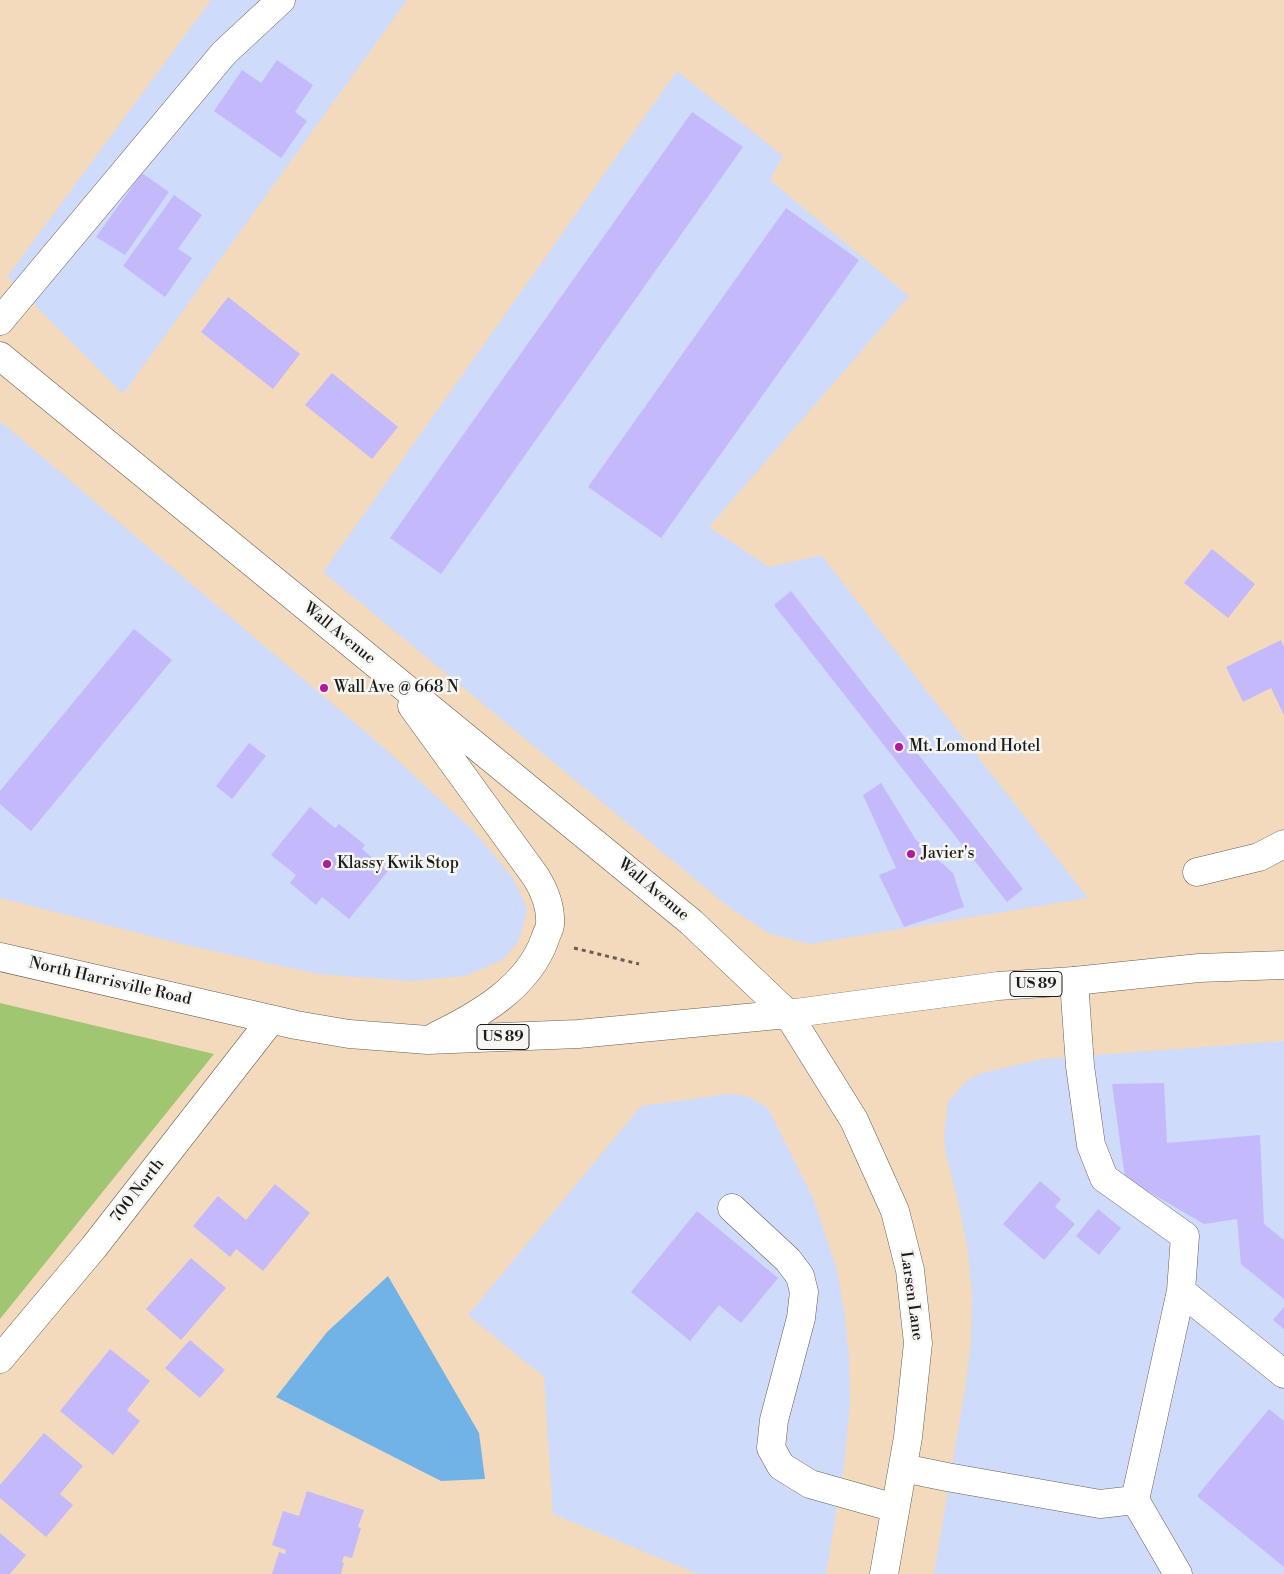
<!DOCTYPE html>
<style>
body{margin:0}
canvas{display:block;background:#f3dabc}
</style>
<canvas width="1284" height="1574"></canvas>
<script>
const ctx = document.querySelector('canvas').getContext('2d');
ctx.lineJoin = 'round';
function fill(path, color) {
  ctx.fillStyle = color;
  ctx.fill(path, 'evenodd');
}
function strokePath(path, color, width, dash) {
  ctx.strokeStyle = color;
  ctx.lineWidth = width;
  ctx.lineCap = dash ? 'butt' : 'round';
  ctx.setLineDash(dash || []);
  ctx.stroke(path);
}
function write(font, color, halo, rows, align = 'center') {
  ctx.font = font + ' "Libre Bodoni",serif';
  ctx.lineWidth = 5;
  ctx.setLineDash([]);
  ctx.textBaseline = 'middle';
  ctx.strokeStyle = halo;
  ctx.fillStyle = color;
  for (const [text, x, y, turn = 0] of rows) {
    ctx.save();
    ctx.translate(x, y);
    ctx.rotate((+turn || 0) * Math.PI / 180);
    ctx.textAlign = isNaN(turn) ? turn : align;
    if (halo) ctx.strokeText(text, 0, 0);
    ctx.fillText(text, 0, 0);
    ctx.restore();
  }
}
const built = new Path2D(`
 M211,0H407L123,394L7,277Z
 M677,71L783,156L770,180L909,296L709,527L769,567L821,555L1088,898L810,944L770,934L730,908L323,572Z
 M0,421L382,746L473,830L513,878L527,908L524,923L518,942L502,960L465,976L410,981L318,974L190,946L0,898Z
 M1284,1041V1574H934L965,1389L971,1343L972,1296L968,1252L958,1201L946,1155L944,1137L948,1102L967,1080L982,1073L1042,1059Z
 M729,1094L747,1096L768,1108L813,1198L837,1270L845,1317L849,1359L850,1405L844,1465L826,1574H698L553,1514L544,1377L468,1315L641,1106Z`);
const green = new Path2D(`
 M0,1003L214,1054L0,1319Z`);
const water = new Path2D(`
 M388,1276L479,1433L485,1479L441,1481L276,1397L327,1332Z`);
const building = new Path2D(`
 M277,60L313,85L295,112L307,121L281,158L214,111L242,70L261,83Z
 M692,112L743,147L441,574L390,538Z
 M142,173L169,192L125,255L96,237Z
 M174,195L202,215L178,249L192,258L165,297L123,266Z
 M786,208L859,260L661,538L588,487Z
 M228,297L300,354L273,389L201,332Z
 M332,373L398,427L372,459L305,405Z
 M1212,549L1255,584L1228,618L1184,583Z
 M791,591L1023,889L1007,902L774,605Z
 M134,629L172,660L31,831L0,804V791Z
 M1281,640L1284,647V715L1271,688L1243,702L1226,667Z
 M249,743L266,756L232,799L216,786Z
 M881,783L916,840L953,873L964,907L904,927L879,875L896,868L863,795Z
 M310,807L335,828L339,824L365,845L362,849L388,871L349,919L322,897L316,905L290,883L296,875L271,855Z
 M1164,1083L1167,1143L1260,1135L1264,1224L1284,1240V1299L1241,1264L1237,1219L1204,1224L1125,1178L1112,1084Z
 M1040,1181L1061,1199L1055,1207L1075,1224L1044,1260L1003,1224Z
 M275,1184L310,1213L263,1271L236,1249L230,1257L193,1226L218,1196L246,1220Z
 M1098,1209L1121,1228L1099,1255L1076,1236Z
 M697,1211L778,1278L741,1323L719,1305L690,1341L631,1292Z
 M191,1258L226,1288L181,1340L146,1309Z
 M1284,1307V1329L1273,1320Z
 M190,1340L225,1370L200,1398L165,1368Z
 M110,1349L150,1381L127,1410L140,1421L113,1455L60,1411Z
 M1269,1409L1284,1421V1567L1197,1496Z
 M44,1433L83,1466L60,1494L73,1505L46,1537L0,1498V1485Z
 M307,1491L364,1510L358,1527L361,1528L352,1558L344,1556L342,1562L344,1563L341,1574H272L279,1552L285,1554L286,1550L272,1545L283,1511L299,1516Z
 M0,1533L26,1555L10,1574H0Z`);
const path = new Path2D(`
 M574,948L639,964`);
const minor = new Path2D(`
 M0,321L224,53L281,0
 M1197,872L1259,857L1284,844
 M1074,981L1080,1066L1091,1145L1104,1178L1185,1236L1181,1291L1135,1500L1178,1574
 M732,1208L788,1260L800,1276L804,1292L801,1318L774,1420L771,1448L781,1466L810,1484L895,1508
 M1181,1291L1284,1374
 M0,1359L94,1247L271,1020
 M903,1468L947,1477L1100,1504L1135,1500`);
const major = new Path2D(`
 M0,356L691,922L788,1014L854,1120L895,1211L910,1270L918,1343L908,1437L884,1574
 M412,706L536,877C544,890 551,908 550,924C550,929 546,934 545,939C528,987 479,1015 436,1036
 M0,957L296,1025L349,1034L428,1040L578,1034L788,1014L998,986L1074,981L1199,968L1284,965`);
const markers = [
 [324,688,5,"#b5179e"],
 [899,747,5,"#b5179e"],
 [911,854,5,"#b5179e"],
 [327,864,5,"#b5179e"]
];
const shields = [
 [1036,984,52],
 [503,1037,52]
];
const shieldNames = [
 ["US 89",1036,984],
 ["US 89",503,1037]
];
const streetNames = [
 ["Wall Avenue",339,634,39],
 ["Wall Avenue",653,890,40],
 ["North Harrisville Road",110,982,13],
 ["700 North",138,1191,-52],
 ["Larsen Lane",911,1296,82]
];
const poiNames = [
 ["Wall Ave @ 668 N",334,688],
 ["Mt. Lomond Hotel",909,747],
 ["Javier's",921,854],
 ["Klassy Kwik Stop",337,864]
];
fill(built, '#cedbfa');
fill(green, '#a1c671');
fill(water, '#71b3e6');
fill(building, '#c4bafb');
strokePath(minor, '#675e54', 29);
strokePath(major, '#675e54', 29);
strokePath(path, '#675e54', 3, [4, 4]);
strokePath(minor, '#fff', 28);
strokePath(major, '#fff', 28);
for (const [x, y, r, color] of markers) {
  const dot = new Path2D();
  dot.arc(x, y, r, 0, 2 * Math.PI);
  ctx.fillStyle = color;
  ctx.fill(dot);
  strokePath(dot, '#f6f6f2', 2);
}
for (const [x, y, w] of shields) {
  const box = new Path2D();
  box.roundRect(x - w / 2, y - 12.5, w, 25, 4);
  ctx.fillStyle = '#f6f6f2';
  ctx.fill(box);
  strokePath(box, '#1c1c1c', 1);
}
write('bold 15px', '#1c1c1c', null, shieldNames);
write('16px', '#1c1c1c', '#f6f6f2', streetNames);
write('16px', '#1c1c1c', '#f6f6f2', poiNames, 'left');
</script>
